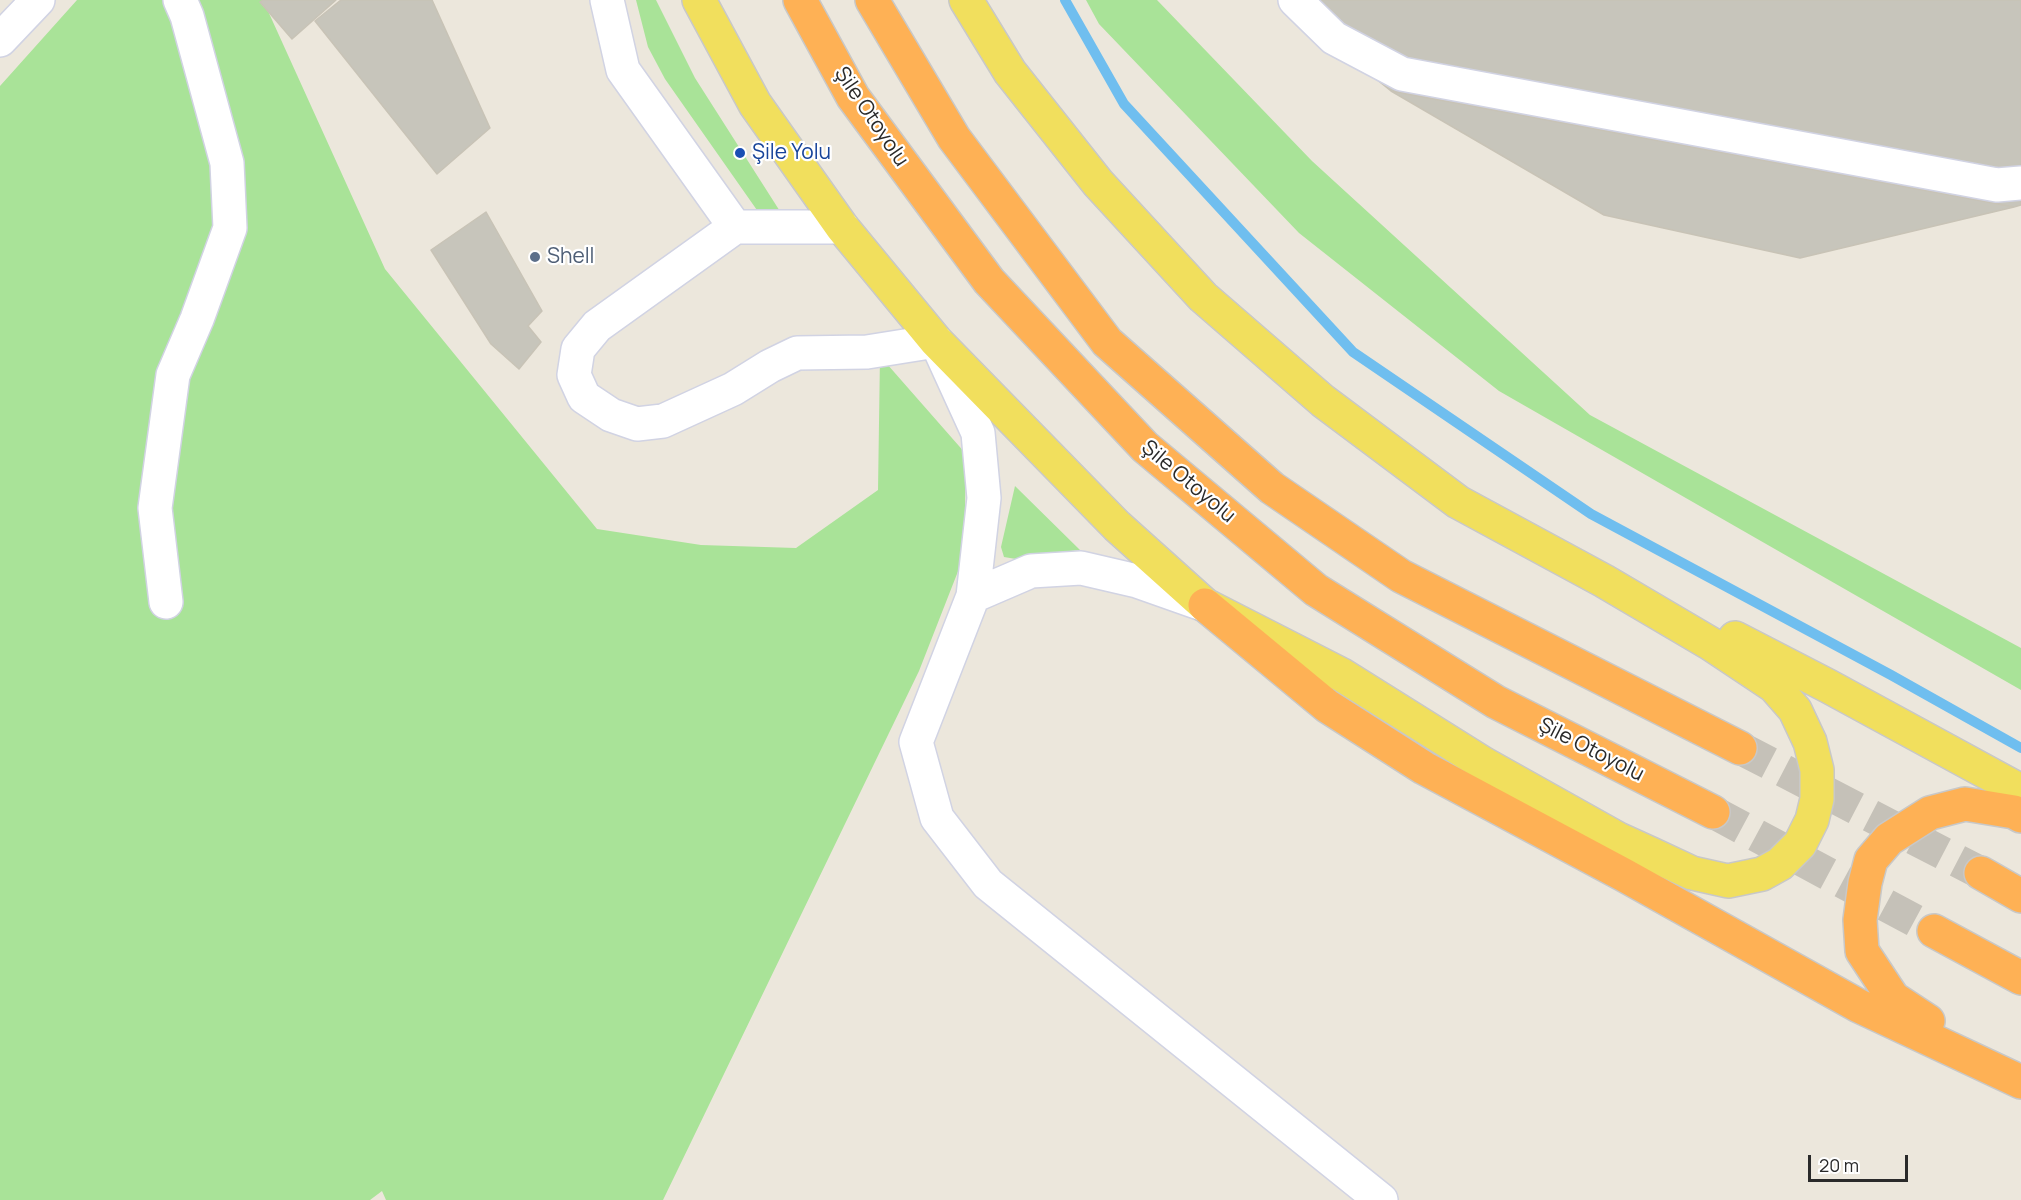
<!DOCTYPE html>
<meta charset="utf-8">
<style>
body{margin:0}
#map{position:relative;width:2021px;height:1200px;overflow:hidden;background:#ece7dc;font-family:Manrope,sans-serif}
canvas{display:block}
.scale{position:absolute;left:1808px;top:1155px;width:100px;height:27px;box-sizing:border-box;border:3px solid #2a2a2a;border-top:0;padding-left:8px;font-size:18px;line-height:21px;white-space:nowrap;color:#2a2a2a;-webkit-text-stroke:4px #fff;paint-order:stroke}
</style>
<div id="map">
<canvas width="2021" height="1200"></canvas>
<div class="scale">20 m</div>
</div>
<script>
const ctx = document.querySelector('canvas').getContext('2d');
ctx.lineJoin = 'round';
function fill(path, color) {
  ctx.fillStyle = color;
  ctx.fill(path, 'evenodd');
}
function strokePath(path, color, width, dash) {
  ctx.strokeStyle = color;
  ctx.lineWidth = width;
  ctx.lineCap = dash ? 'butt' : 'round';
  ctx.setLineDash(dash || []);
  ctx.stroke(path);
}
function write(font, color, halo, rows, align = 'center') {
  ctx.font = font + ' Manrope,sans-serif';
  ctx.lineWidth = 4.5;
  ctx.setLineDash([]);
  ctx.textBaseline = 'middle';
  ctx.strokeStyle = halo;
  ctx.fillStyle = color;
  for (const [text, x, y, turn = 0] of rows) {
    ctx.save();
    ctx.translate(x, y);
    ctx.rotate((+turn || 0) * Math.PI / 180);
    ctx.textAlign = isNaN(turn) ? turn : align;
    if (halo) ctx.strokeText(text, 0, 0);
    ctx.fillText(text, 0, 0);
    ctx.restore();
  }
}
const green = new Path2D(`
 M77,0H263L385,269L597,529L701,545L796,548L878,490L880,356L966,454L964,556L919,671L663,1200H386L382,1191L370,1200H0V86Z
 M636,0H656L695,78L783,216L759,213L665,79L648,47Z
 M1086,0H1157L1312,161L1590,415L2021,648V690L1499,391L1299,233L1099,24Z
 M1015,486L1080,550L1041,554L1016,559L1004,557L1001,547Z`);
const stream = new Path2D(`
 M1065,0L1124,104L1353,352L1591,514L1891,675L2021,748`);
const building = new Path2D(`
 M263,0H336L292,39L260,2Z
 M341,0H432L490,128L437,174L315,21Z
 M1278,0H2021V205L2014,207L1391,91Z
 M1391,91L2014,207L1800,258L1604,215Z
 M486,212L542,311L528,326L541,342L519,369L491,344L431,250Z`);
const highwayTunnel = new Path2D(`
 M1740,748L1981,873
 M1713,812L1934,931`);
const minor = new Path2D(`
 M607,0L623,70L735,227H842
 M1295,0L1334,38L1402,74L1997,185L2021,183
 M0,40L38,0
 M735,227L597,326L578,349L574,375L584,397L611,415L637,424L663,421L733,389L770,366L797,353L867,352L936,341L978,433L984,498L973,596L1031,571L1081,568L1137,581L1205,605
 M973,596L916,742L937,818L988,884L1381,1200
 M166,602L155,508L173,375L197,319L230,228L227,163L187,16L180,0`);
const major = new Path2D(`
 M699,0L755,104L842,227L936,341L1117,526L1205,605L1342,675L1484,764L1618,839L1651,854L1692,873L1728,881L1762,874L1780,864L1800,844L1812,820L1817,799V770L1810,742L1795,710L1774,686L1711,644L1604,581L1458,502L1323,401L1203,297L1098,183L1010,72L966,0
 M1735,638L1828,686L2021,791`);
const highway = new Path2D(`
 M800,0L853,97L989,281L1145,447L1316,590L1496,702L1713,812
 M872,0L954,138L1107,342L1272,488L1401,576L1740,748
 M1205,605L1327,706L1424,768L1624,875L1859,1006L2021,1082
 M1981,873L2021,896
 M1934,931L2021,978
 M1928,1021L1893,998L1862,951L1860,920L1865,883L1871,860L1889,839L1930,813L1965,804L2014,812L2021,816`);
const markers = [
 [740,153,6,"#1a4fb4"],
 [535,257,6,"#5c6f8a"]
];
const streetNames = [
 ["Şile Otoyolu",871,117,56],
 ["Şile Otoyolu",1188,482,40],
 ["Şile Otoyolu",1591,750,27]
];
const transitNames = [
 ["Şile Yolu",752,153]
];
const serviceNames = [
 ["Shell",547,257]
];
fill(green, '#a9e398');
strokePath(stream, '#6fbeef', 10);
fill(building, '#c7c5bb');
strokePath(building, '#c8c3b6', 1.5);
strokePath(highwayTunnel, '#c5c1b8', 33, [33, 16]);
strokePath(minor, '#d1d3e3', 36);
strokePath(major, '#c8c8c8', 36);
strokePath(highway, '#c8c8c8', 36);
strokePath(minor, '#fff', 33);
strokePath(major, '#f1df5d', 33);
strokePath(highway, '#feb155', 33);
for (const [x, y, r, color] of markers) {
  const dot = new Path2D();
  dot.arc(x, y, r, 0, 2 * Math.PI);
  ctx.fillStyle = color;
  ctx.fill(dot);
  strokePath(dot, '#fff', 2);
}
write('21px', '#2a2a2a', '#fff', streetNames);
write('21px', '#164399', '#fff', transitNames, 'left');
write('21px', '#4e5e75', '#fff', serviceNames, 'left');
</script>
